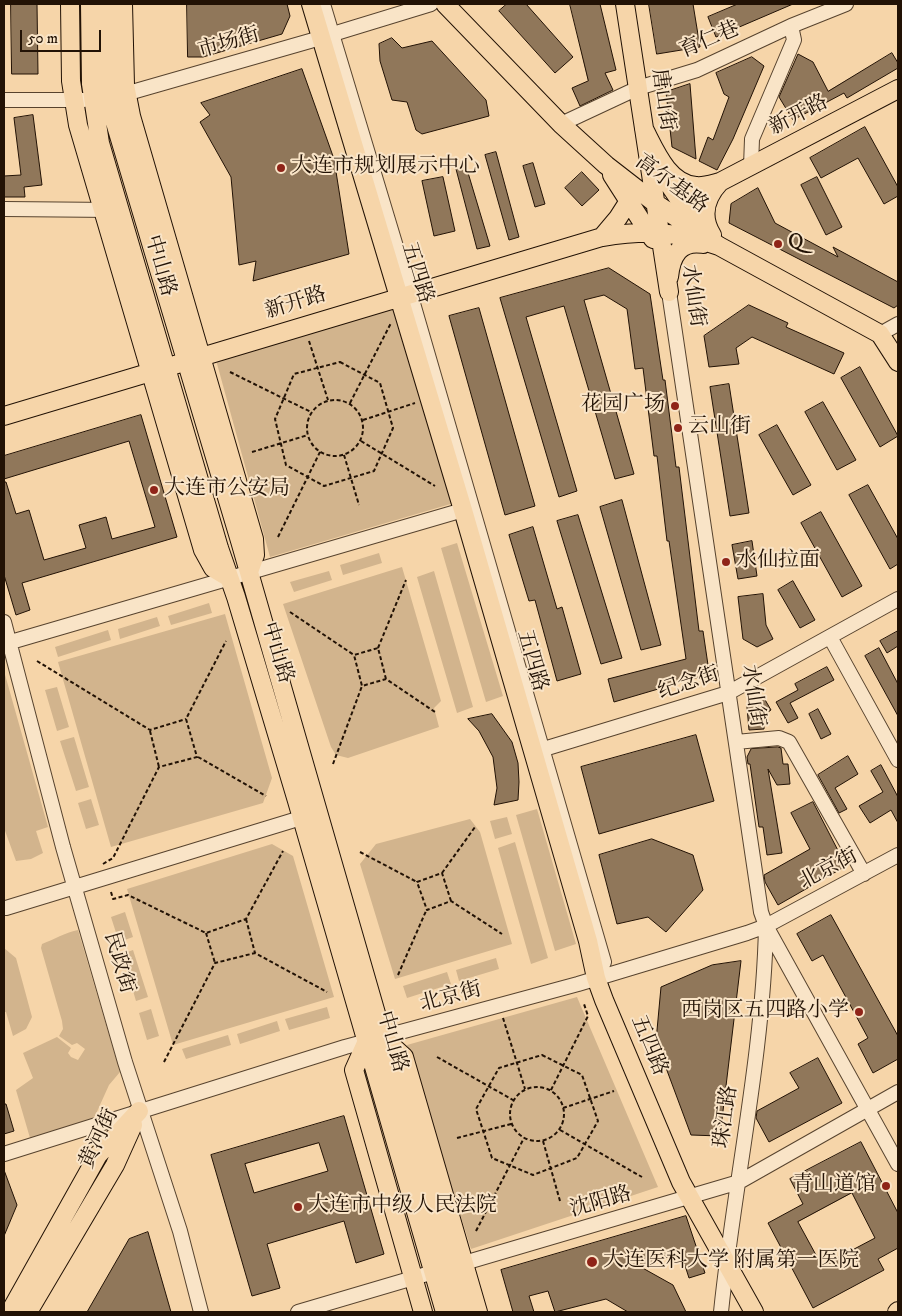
<!DOCTYPE html>
<meta charset="utf-8">
<style>
body{margin:0}
#map{position:relative;width:902px;height:1316px;overflow:hidden;background:#f6d5a9;font-family:"IM FELL DW Pica",serif}
canvas{display:block}
.frame{position:absolute;inset:0;border:5px solid #221205;pointer-events:none}
.scale{position:absolute;left:20px;top:30px;width:81px;height:22px;box-sizing:border-box;border:2px solid #221205;border-top:0;padding-left:6px;font-size:15px;line-height:18px;white-space:nowrap;color:#221205;-webkit-text-stroke:4px #f9e4c7;paint-order:stroke}
</style>
<div id="map">
<canvas width="902" height="1316"></canvas>
<div class="frame"></div>
<div class="scale">50 m</div>
</div>
<script>
const ctx = document.querySelector('canvas').getContext('2d');
ctx.lineJoin = 'round';
function fill(path, color) {
  ctx.fillStyle = color;
  ctx.fill(path, 'evenodd');
}
function strokePath(path, color, width, dash) {
  ctx.strokeStyle = color;
  ctx.lineWidth = width;
  ctx.lineCap = dash ? 'butt' : 'round';
  ctx.setLineDash(dash || []);
  ctx.stroke(path);
}
function write(font, color, halo, rows, align = 'center') {
  ctx.font = font + ' "IM FELL DW Pica","Noto Serif SC",serif';
  ctx.lineWidth = 4;
  ctx.setLineDash([]);
  ctx.textBaseline = 'middle';
  ctx.strokeStyle = halo;
  ctx.fillStyle = color;
  for (const [text, x, y, turn = 0] of rows) {
    ctx.save();
    ctx.translate(x, y);
    ctx.rotate((+turn || 0) * Math.PI / 180);
    ctx.textAlign = isNaN(turn) ? turn : align;
    if (halo) ctx.strokeText(text, 0, 0);
    ctx.fillText(text, 0, 0);
    ctx.restore();
  }
}
const green = new Path2D(`
 M398,306L454,503L270,557L216,360Z
 M457,543L503,696L486,702L441,548Z
 M379,553L382,563L343,575L340,565Z
 M402,567L441,701L434,708L439,727L348,758L336,755L331,747L283,604Z
 M329,571L332,580L294,592L290,582Z
 M434,571L473,707L457,713L417,577Z
 M209,603L212,613L171,625L168,616Z
 M225,614L272,778L263,803L111,847L58,662Z
 M157,617L160,626L120,639L118,629Z
 M108,630L111,640L58,657L55,647Z
 M4,671L48,827L36,831L43,853L31,859L16,861L4,828Z
 M57,687L69,727L57,731L45,690Z
 M74,737L89,787L76,791L60,741Z
 M91,799L99,825L86,829L78,803Z
 M537,809L576,944L555,951L516,815Z
 M507,817L512,834L495,839L490,821Z
 M470,819L480,832L512,944L395,979L360,864L376,844Z
 M515,842L548,958L531,964L498,848Z
 M272,844L293,856L334,997L173,1045L127,889Z
 M125,912L133,937L119,942L111,917Z
 M78,930L120,1072L109,1085L95,1116L85,1123L30,1138L16,1090L33,1078L23,1053L57,1037L71,1048L68,1053L71,1057L78,1060L85,1049L77,1043L72,1045L59,1036L63,1029L62,1021L41,948L42,944C55,939 64,933 78,930Z
 M4,948L16,958L32,1017L26,1029L13,1036L6,1012H4Z
 M133,950L148,997L136,1001L122,954Z
 M496,958L499,969L459,981L456,970Z
 M447,972L451,984L407,998L403,986Z
 M577,997L658,1187L471,1249L407,1045Z
 M327,1007L330,1018L289,1030L285,1019Z
 M151,1009L159,1036L147,1040L139,1013Z
 M277,1021L280,1031L240,1044L237,1034Z
 M228,1035L231,1045L186,1059L182,1049Z`);
const building = new Path2D(`
 M11,4H37L38,74H12Z
 M187,4H287L290,16L282,34L203,57H188Z
 M507,4H526L573,57L555,73L499,11Z
 M570,4H600L616,70L605,73L613,90L580,106L572,88L588,81Z
 M649,4H693L700,47L657,54Z
 M738,4H793L716,37L708,17Z
 M392,38L402,48L432,41L486,100L489,116L422,134L416,130L407,102L392,100L380,61L379,44Z
 M892,53L898,63V68L847,98L844,93L793,120L779,97L798,54L813,62L828,91Z
 M752,57L764,66L733,139L717,170L699,161L708,137L713,140L729,97L724,94L716,73Z
 M302,69L334,159L349,254L253,281L256,261L239,265L231,177L200,122L210,115L201,103Z
 M690,84L696,159L672,147L666,92Z
 M33,115L42,185L24,187L25,197H4V176L21,175L14,118Z
 M865,127L898,187V196L884,204L858,158L821,178L810,158Z
 M496,152L519,237L509,240L485,155Z
 M533,163L545,204L535,207L523,166Z
 M466,166L490,246L477,249L456,169Z
 M582,172L599,190L582,206L565,188Z
 M443,177L455,231L434,236L422,181Z
 M817,177L842,227L826,235L801,185Z
 M758,188L775,223L838,257L833,247L898,282V305L894,308L729,223L731,204Z
 M609,268L650,294L663,380H665L676,467H679L699,631H703L708,665L699,677L614,702L608,679L686,659L669,541H667L657,456H654L643,368L635,369L627,309L604,295L584,300L634,474L615,479L564,306L526,317L577,491L559,497L500,298Z
 M749,305L788,323L786,327L844,353L834,374L752,337L736,348L739,364L709,367L704,336Z
 M479,308L535,506L505,515L449,316Z
 M860,367L898,436L880,447L841,378Z
 M729,384L749,513L730,516L710,387Z
 M823,402L856,460L837,470L805,412Z
 M141,415L177,537L22,583L30,610L16,615L4,575V482H6L16,514L29,510L44,560L86,548L79,525L106,517L112,539L155,527L129,441L4,479V456Z
 M777,425L811,485L793,495L759,435Z
 M868,485L898,539V564L890,569L849,495Z
 M622,500L661,645L641,650L600,507Z
 M821,512L862,586L842,597L801,523Z
 M578,515L622,658L601,664L557,521Z
 M533,527L557,609L562,607L581,674L557,681L535,600L529,601L509,535Z
 M752,541L757,576L738,579L732,545Z
 M793,581L815,620L800,628L778,590Z
 M763,594L766,625L773,639L757,647L743,639L738,597Z
 M898,631V646L887,653L880,641Z
 M879,648L898,684V716L865,656Z
 M827,667L834,680L790,703L798,718L788,723L776,702L798,690L795,684Z
 M764,698L771,710L764,715V729L749,730L747,707Z
 M818,709L831,734L821,739L809,714Z
 M492,714L512,742L518,763L519,782L518,800L494,805L497,788L493,757L479,731L468,719Z
 M696,735L714,801L599,834L581,767Z
 M778,747L781,748L783,764H788L790,784L777,785L768,769L782,853L767,855L763,827H759L750,764H748L747,757L751,749Z
 M848,756L858,774L835,788L847,809L839,813L818,775Z
 M881,765L898,797V823L891,810L870,823L859,806L883,792L871,771Z
 M813,802L846,866L778,905L765,882L764,875L810,849L791,813Z
 M652,839L693,855L703,890L666,932L648,917L617,924L599,855Z
 M831,915L898,1036V1059L873,1073L858,1044L868,1038L823,955L812,961L797,934Z
 M741,961L720,1136L691,1135L656,1041L661,987L712,965Z
 M818,1058L842,1103L769,1142L756,1118L757,1111L799,1088L790,1073Z
 M4,1104H6L14,1131L4,1134Z
 M344,1116L384,1254L356,1263L344,1221L267,1244L280,1288L252,1296L211,1155ZM319,1143L328,1171L254,1193L245,1164Z
 M861,1142L898,1213V1248L878,1259L884,1270L813,1308L768,1223L803,1204L790,1179ZM852,1193L875,1238L822,1266L798,1222Z
 M4,1170L17,1205L4,1236Z
 M686,1216L705,1273L689,1278L681,1253L639,1266L673,1285L686,1312H628L606,1299L555,1312L548,1291L529,1296L534,1312H513L501,1270Z
 M148,1232L171,1312H87L129,1239Z`);
const path = new Path2D(`
 M309,341L328,400
 M340,362L380,383L393,428L374,471L324,486L286,465L275,419L294,374Z
 M230,372L311,412
 M307 428a28 28 0 1 1 56 0a28 28 0 1 1-56 0Z
 M350,403L391,323
 M363,420L415,403
 M361,441L435,486
 M252,452L308,435
 M344,455L359,505
 M278,537L320,452
 M290,612L354,655
 M378,648L406,580
 M37,661L150,730L186,719
 M386,679L378,648L354,655L362,686L386,679L435,712
 M150,731L159,767
 M198,757L266,796
 M333,764L362,686
 M360,852L417,882
 M103,864L113,858L159,767L197,757L186,719L226,641
 M442,873L475,827
 M111,892L113,899L128,895L206,933L246,919L283,851
 M451,901L442,873L417,882L427,910L451,901L502,934
 M246,919L255,953
 M206,933L215,963
 M398,975L426,911
 M503,1018L525,1089
 M542,1055L582,1075L598,1121L577,1158L533,1175L492,1158L476,1109L499,1068Z
 M437,1057L513,1100
 M164,1062L215,963L255,953L327,992
 M510 1114a27 27 0 1 1 54 0a27 27 0 1 1-54 0Z
 M551,1090L588,1016L584,1004
 M563,1108L614,1091
 M560,1130L642,1177
 M457,1138L511,1124
 M543,1141L560,1201
 M476,1231L524,1138`);
const minor = new Path2D(`
 M323,4L410,293L604,962L596,978
 M118,96L310,41L431,4
 M4,100H84
 M561,124L638,88L697,70L791,26L846,4
 M751,166L752,139L794,40L791,26
 M4,209L113,210
 M669,292L761,912L766,926L898,1164
 M880,334L898,324
 M4,622L63,847L125,1062L180,1231L201,1312
 M830,637L898,760
 M4,644L463,510
 M736,742L779,738L789,742L864,874
 M534,752L728,693L898,599
 M6,908L301,818
 M4,1154L345,1047L578,984L747,933L766,926L898,855
 M298,1312L739,1182L898,1092
 M721,1312C734,1184 763,1057 766,927`);
const major = new Path2D(`
 M70,4L71,81L78,125L203,550L213,568L228,577
 M90,4L91,84L100,143L219,548L236,597L297,801L445,1312
 M108,4L109,84L114,119L240,541L462,1312
 M123,4L125,85L131,116L254,539L255,555L250,569
 M311,4L463,510L588,941L596,978L604,1000L681,1182L754,1312
 M445,4L561,124L606,165L655,203L719,246L880,334L898,362
 M625,4L669,292
 M644,129C655,150 668,184 696,186C703,187 712,184 720,182L898,89
 M660,171L689,214L701,227
 M612,175L653,239
 M712,235C700,216 705,198 720,182
 M602,237L618,218L634,193
 M669,277C671,256 680,240 703,244
 M4,416L602,237C646,230 676,231 719,246
 M382,1037L404,1057L478,1312
 M367,1041L354,1070L423,1312
 M10,1312L98,1155L139,1111
 M28,1312L115,1165L133,1125
 M897,1312L898,1311`);
const markers = [
 [281,168,5,"#8f2418"],
 [778,244,5,"#8f2418"],
 [675,406,5,"#8f2418"],
 [678,428,5,"#8f2418"],
 [154,490,5,"#8f2418"],
 [726,562,5,"#8f2418"],
 [859,1012,5,"#8f2418"],
 [886,1186,5,"#8f2418"],
 [298,1207,5,"#8f2418"],
 [592,1262,6,"#8f2418"]
];
const streetNames = [
 ["育仁巷",710,41,-23],
 ["市场街",229,44,-16],
 ["唐山街",662,100,82],
 ["新开路",799,116,-27],
 ["高尔基路",671,185,36],
 ["中山路",159,266,74],
 ["五四路",416,273,73],
 ["水仙街",692,296,82],
 ["新开路",296,304,-17],
 ["中山路",276,653,73],
 ["五四路",531,661,74],
 ["纪念街",689,684,-18],
 ["水仙街",752,696,82],
 ["北京街",829,870,-28],
 ["民政街",118,963,74],
 ["北京街",451,998,-15],
 ["中山路",391,1042,74],
 ["五四路",648,1046,67],
 ["珠江路",727,1117,-82],
 ["黄河街",100,1139,-65],
 ["沈阳路",601,1203,-16]
];
const poiNames = [
 ["大连市规划展示中心",291,168],
 ["Q",788,244],
 ["花园广场",665,406,"right"],
 ["云山街",688,428],
 ["大连市公安局",164,490],
 ["水仙拉面",736,562],
 ["西岗区五四路小学",849,1012,"right"],
 ["青山道馆",876,1186,"right"],
 ["大连市中级人民法院",308,1207],
 ["大连医科大学 附属第一医院",603,1262]
];
fill(green, '#d2b48d');
fill(building, '#90775a');
strokePath(building, '#221205', 1);
strokePath(minor, '#57432e', 16);
strokePath(major, '#221205', 20);
strokePath(path, '#221205', 2, [4, 2.5]);
strokePath(minor, '#f9e4c7', 14);
strokePath(major, '#f6d5a9', 18);
for (const [x, y, r, color] of markers) {
  const dot = new Path2D();
  dot.arc(x, y, r, 0, 2 * Math.PI);
  ctx.fillStyle = color;
  ctx.fill(dot);
  strokePath(dot, '#f9e4c7', 2);
}
write('21px', '#221205', '#f9e4c7', streetNames);
write('21px', '#221205', '#f9e4c7', poiNames, 'left');
</script>
